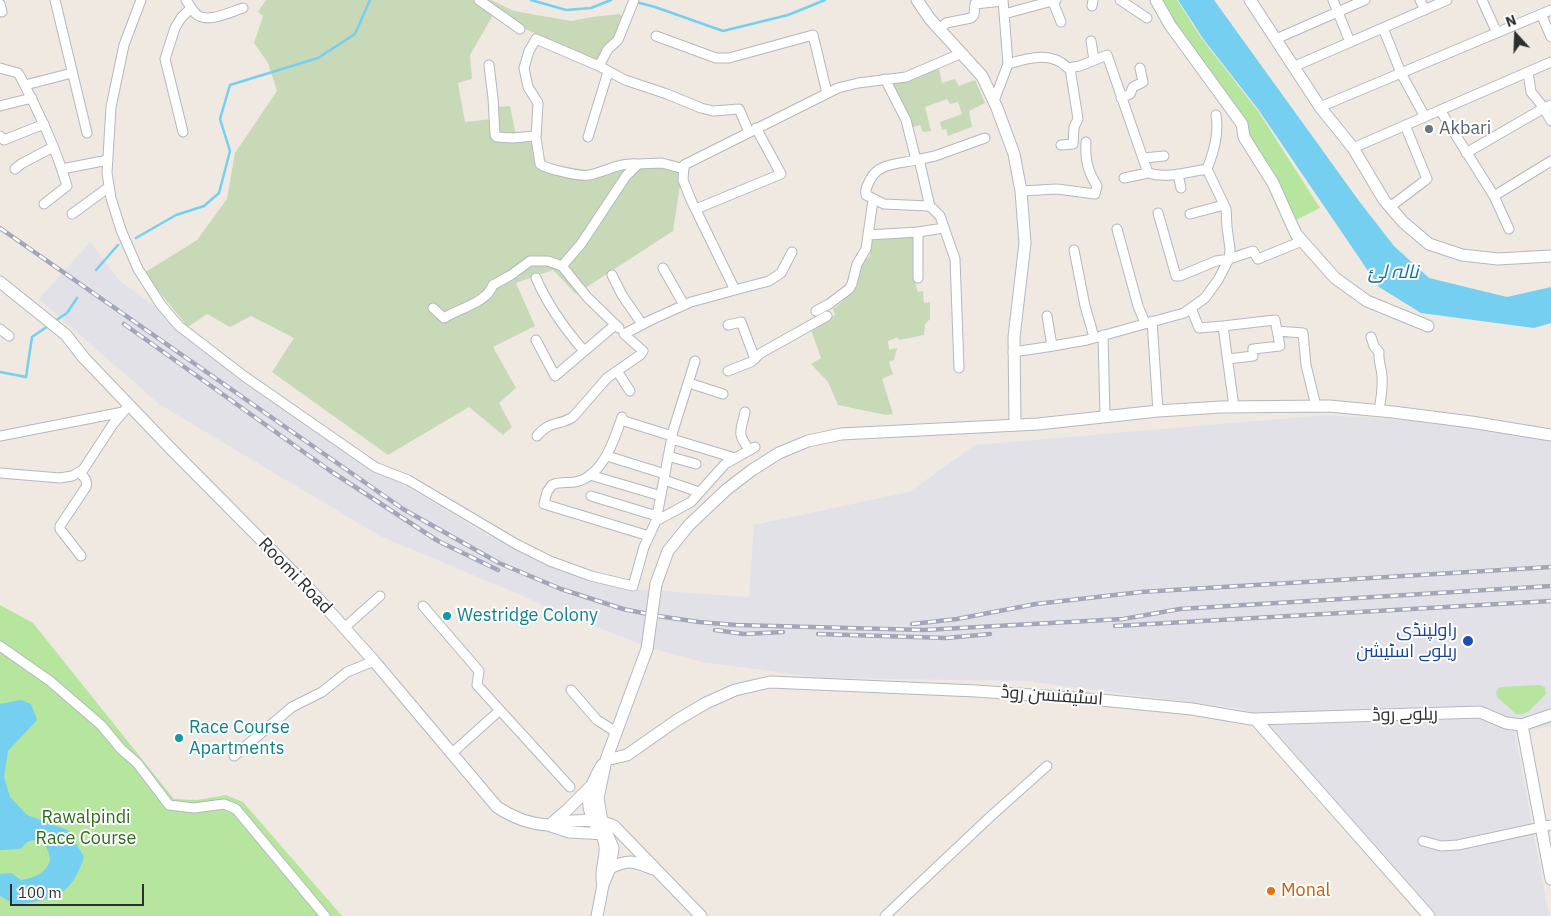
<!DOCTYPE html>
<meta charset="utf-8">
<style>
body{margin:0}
#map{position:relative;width:1551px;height:916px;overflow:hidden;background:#efe9e1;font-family:"IBM Plex Sans",sans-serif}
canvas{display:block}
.north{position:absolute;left:1491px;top:10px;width:50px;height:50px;-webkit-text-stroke:4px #fff;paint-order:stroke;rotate:340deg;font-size:14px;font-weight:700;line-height:20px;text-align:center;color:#2e2e2e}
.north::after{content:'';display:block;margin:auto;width:18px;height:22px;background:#2e2e2e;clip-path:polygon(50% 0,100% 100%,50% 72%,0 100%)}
.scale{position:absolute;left:10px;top:884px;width:134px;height:22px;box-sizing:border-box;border:2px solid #2e2e2e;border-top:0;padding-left:6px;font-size:15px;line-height:18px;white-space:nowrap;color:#2e2e2e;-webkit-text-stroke:4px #fff;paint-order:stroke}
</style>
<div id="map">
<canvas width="1551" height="916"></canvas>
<div class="north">N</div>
<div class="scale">100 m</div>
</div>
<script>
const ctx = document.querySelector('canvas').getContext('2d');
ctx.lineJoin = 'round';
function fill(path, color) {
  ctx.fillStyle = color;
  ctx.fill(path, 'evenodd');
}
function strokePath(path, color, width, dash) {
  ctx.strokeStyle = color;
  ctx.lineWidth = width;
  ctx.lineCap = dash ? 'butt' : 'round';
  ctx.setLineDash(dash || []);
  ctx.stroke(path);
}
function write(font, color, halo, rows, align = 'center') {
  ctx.font = font + ' "IBM Plex Sans",Cairo,sans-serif';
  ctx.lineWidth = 4;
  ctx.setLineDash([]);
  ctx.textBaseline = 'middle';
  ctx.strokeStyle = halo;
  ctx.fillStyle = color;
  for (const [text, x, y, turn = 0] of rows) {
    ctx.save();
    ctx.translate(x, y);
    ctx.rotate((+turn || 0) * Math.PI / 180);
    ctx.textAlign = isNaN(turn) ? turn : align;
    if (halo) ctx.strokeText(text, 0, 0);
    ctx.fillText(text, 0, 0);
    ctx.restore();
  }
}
const industrial = new Path2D(`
 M90,242L119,280L389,476L489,536L618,588L749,597L754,525L909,492L975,445L1326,415L1551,429V726L1515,733L1549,916H1429L1309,789L1243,709L1025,681L822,678L702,662L651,648L557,612L523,596L380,536L159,404L39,299Z`);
const green = new Path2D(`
 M1159,0H1177L1202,39L1258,111L1320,208L1294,221C1285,198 1277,167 1257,152Z
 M0,605L33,623L174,799L197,800L226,795L243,802L342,916H0Z
 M1540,685L1545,687L1546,694L1529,711L1523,714H1516L1497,697L1496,692L1500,687Z`);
const cemetery = new Path2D(`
 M266,0H491L514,11L571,21L592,17L619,14L628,20L601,62L493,15L470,55L472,79L458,83L465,122L492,119L497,107L510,106L517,141L536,143L544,163L592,171L624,159L682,173L673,231L576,294L553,270L516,283L535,326L493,347L516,388L499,403L512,427L503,435L469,407L388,455L272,372L294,338L251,316L230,327L207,314L188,327L144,273L197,240L227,199L235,153L277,91L268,63L254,43L263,16L258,12Z
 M939,69L942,83L955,79L959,86L975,80L985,103L969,111L972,127L948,136L946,129L942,130L940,122L962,114L958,102L950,104L947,99L925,107L931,131L923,132L920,125L908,129L891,84Z
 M914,236L915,282L918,292L923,291L924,303L930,302V319L925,324L924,335L899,340L898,337L888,341L889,350L897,348L894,360L889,362L893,374L882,379L893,414L886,415L838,405L828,382L811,364L821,358L810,327L835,315L833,309C854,294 855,288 859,264L870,256L871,237Z`);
const water = new Path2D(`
 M1178,0H1214L1359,201L1394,246L1429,278L1507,297L1551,287V323L1534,328L1421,313L1379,287L1258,109L1204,40Z
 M21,700L31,704L37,720L8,751L4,777L10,797L27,815L68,830L84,857C71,897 54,899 16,905L0,896V874L11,873L21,880C34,878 45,874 50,861C50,851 43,836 30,841C26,842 24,846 20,849L0,850V704Z`);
const stream = new Path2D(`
 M531,0L566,10L591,8L611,0
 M636,2L655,7L723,31L788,15L825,0
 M136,238L176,215L204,206L219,193L230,151L220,119L230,85L318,58L355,34L370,0
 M96,270L118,245
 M55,321L67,313L77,298
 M0,372L26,377L32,337L48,326`);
const minor = new Path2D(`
 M55,0L87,133
 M141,0L124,45L111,107L107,173L111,198L121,230L138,269L161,305L179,326L244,376L375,467L408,480L516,544L550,561L591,576L633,586L644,547L656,521L673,431L695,361
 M186,0C189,4 192,10 196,14C207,24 230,12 243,8
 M479,0L520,29
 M1120,0L1147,18
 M1333,0L1350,42
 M1420,0L1425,10
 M1482,0L1497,33
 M1053,2L1061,22
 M0,4L2,12
 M1092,6L1093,0
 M1004,14L1056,0
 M1541,14L1551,37
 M1383,28L1401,73L1425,117
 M940,29L946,23L971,18L974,15L975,4L1003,1
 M656,36L716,58H729L813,35L827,93
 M1276,39L1365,0
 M1091,41L1094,60
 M1008,64C1029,58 1051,51 1068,68L1080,66L1107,55L1148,173C1167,179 1188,172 1207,169
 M489,65L493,98L495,135L497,137L513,138L534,136L536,138L540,164C546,169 582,177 589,175C605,172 620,162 638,164
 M599,66L608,49L618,40L634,0
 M1293,67L1447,0
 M0,68L18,73L21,78C39,113 56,148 67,186L44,204
 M885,79L906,120L916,160C899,164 878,163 870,180C867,186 865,189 866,195L884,204L928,206L932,208L940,216L955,259L959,368
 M25,85L72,73
 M1121,98L1130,94L1133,87L1143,82L1140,68
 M994,101L1008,64L1003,0
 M1551,105L1544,108L1551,121
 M0,106L32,98
 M1320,107L1551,10
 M1440,110L1494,196L1509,229
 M183,132L165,59L175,28L181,18L191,8
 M0,136L4,140L44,124
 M588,137L608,72
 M536,138L538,103L528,87L524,68L529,51L536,39L599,66L625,80L667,94L701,108L713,111L739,109L749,132
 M1061,145L1073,144L1074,127L1078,119L1070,68
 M1353,148L1551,62
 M1466,153L1544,108L1531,92L1528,72
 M1144,158L1164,156
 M919,159L930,207
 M916,160L935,156L985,138
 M15,169L21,164L53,147
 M62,169L108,160
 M1178,174L1181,188
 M1124,178L1148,173
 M1021,191L1057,189L1095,194L1097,186C1087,170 1085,159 1086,142
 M1494,196L1551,161
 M1390,207L1427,179L1405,125
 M696,209L781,174L756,128
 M1158,213L1176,276H1180L1216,261L1229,259L1253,251L1258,259L1302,241
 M72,214L109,187
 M1190,214L1224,205
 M1117,229L1138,306L1145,323
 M918,232V278
 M868,235L918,232L944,228
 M1074,250L1085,306L1094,337
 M562,266L587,297L619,328
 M663,268L684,305
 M612,275L622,295L642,324
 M536,278C548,306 564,328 584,351
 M735,290L769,281L781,273L792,252
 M433,308L444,318C460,308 486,303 493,285L511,275L530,261H548L562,266L581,244L626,176L638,164L662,163L684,169
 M1191,308L1199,328L1223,326L1234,407
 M816,311L829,304L849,289L852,284L857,264L866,249L873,200
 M1047,316L1052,346
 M1152,321L1158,411
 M728,325L741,322L755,359
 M1223,326L1275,320L1280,346L1253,349V356L1228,359
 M0,329L9,336
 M1277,331L1303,333L1306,365L1316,406
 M1103,335L1105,416
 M1371,337L1374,346L1379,352C1378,364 1382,367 1382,377C1383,388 1381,399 1379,410
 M536,340L555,376L615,325
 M1013,352L1047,347L1087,340L1184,313L1205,298L1218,280L1229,259L1230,249L1227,227L1226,209L1207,169C1214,151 1219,134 1216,115
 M617,371L630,391
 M728,371L751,362L761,353L827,316
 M689,383L723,394
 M745,412C741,431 736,434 750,450
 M622,417C615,438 604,473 579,481C570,484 560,481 552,485L547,492L544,504L649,536
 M621,420L672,436
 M0,436L123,412
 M537,436C550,420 559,426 573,417L607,378L640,355L643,351L624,334L651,320L691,302L735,290L691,200L683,180L684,165L838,88L858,83L906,77L962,53
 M672,439L735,458
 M607,456L665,474
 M668,456L696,464
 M79,472C84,477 88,480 86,487L60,526V529L81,556
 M0,473L60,478L72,476L83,470L113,424L129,405
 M590,475L661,496
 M664,480L699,492
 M591,496L657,516
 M656,521L691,502L725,464L755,447
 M423,606L479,671L477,685L570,787
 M344,628L380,596
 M0,646L50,681L101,725L121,749L137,763L169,805L194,808L224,804L236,809L325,916
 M571,690L597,720L616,732
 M451,754L499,711
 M234,756L292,707L322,692L347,672L374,661
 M1423,841L1441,846L1458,845L1551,825
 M885,916L991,816L1047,766`);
const tertiary = new Path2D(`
 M917,0L930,19L982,76L997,108L1014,154L1021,191L1025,243L1014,337L1015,424
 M1156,0L1170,25L1242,124L1244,137L1273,183L1296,234L1335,278L1367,301L1428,326
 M1250,0L1320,107L1353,148L1384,200L1403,222L1429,244L1462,255L1498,259L1551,256
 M0,282L66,335L84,358L174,452L305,584L374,661L497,807C512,817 530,824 548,825C556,825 564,822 572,821C585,820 602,820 614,826L701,916
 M656,584L668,551L689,525L726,490L752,470L779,453L808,441L841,434L1038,424L1158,411L1221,407L1329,406L1393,412L1471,422L1551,435
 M1255,719L1480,712L1506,723L1522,725L1551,715
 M1522,725L1551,879
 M606,760L627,755L677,720L706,703L735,690L770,682L976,691L1101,700L1192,709L1251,719H1255L1429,916
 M602,765C590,786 582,802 596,826C600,832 605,839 605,847C606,861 599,871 603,885
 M551,824L566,811L590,787
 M551,826L569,832L606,834
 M610,868C630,859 633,861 653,869
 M597,916L603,885L610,868L613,848L602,822L598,798L606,760L647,649`);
const rail = new Path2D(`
 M0,228L403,509L499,563L561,589L623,609L658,616L699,622L736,625L924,630L1123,619L1180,609L1551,586
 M124,324L329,470L438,541L498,570
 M912,624L957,619L1036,604L1141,592L1551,567
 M1115,626L1551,601
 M715,630L744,634L783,632
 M818,634L946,638L990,634`);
const tertiaryBridge = new Path2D(`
 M647,649L656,584`);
const markers = [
 [1429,129,5,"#6b7280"],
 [447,616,5,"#0f9aa8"],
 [1468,641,6,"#1a4fb4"],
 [179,738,5,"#0f9aa8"],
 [1271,891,5,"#e8710a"]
];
const worshipNames = [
 ["Akbari",1439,129]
];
const streetNames = [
 ["Roomi Road",295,576,46],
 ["اسٹیفنسن روڈ",1052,696,4],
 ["ریلوے روڈ",1405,715,-1]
];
const cultureNames = [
 ["Westridge Colony",457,616],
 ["Race Course",189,728],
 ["Apartments",189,749]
];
const transitNames = [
 ["راولپنڈی",1457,631],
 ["ریلوے اسٹیشن",1457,652]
];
const parkNames = [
 ["Rawalpindi",86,818],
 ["Race Course",86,839]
];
const foodNames = [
 ["Monal",1281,891]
];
const waterNames = [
 ["نالہ لئ",1393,273]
];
fill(industrial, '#e3e1e8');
fill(green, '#b6e59e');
fill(cemetery, '#c8d9b8');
fill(water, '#75cff0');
strokePath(stream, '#75cff0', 2.5);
strokePath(minor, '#b4b7c1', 11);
strokePath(tertiary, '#b4b7c1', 13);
strokePath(minor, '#fff', 9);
strokePath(tertiary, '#fff', 11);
strokePath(rail, '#a3a6b8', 4.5);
strokePath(rail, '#fff', 2.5, [8]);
strokePath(tertiaryBridge, '#b4b7c1', 13, []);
strokePath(tertiaryBridge, '#fff', 11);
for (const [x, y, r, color] of markers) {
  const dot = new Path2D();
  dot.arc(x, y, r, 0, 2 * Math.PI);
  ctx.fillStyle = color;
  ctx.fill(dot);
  strokePath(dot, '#fff', 2);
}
write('18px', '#5b616d', '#fff', worshipNames, 'left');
write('18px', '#2e2e2e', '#fff', streetNames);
write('18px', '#0d838f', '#fff', cultureNames, 'left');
write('18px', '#164399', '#fff', transitNames, 'right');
write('18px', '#2c6e1b', '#fff', parkNames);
write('18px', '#c56008', '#fff', foodNames, 'left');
write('italic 19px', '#0d6fa3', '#fff', waterNames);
</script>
